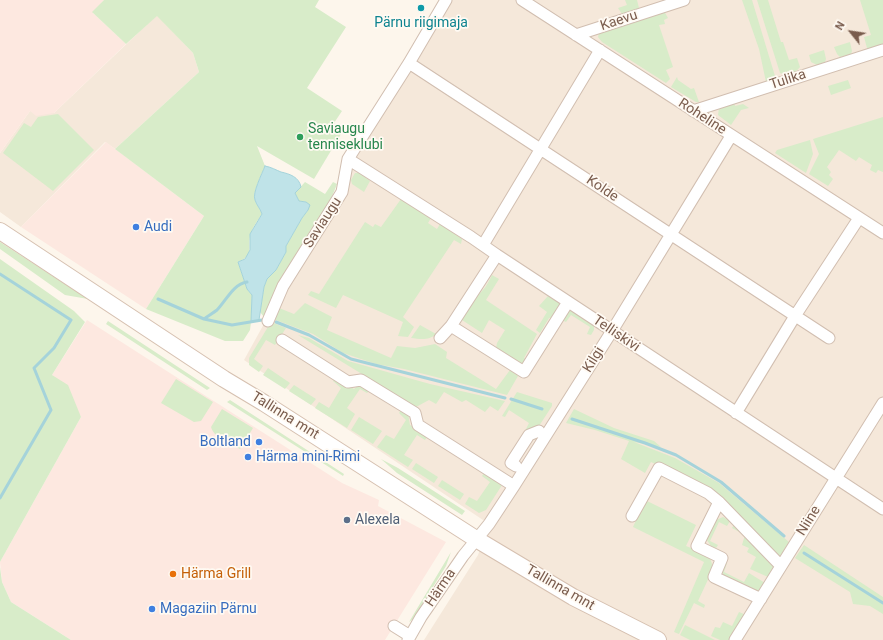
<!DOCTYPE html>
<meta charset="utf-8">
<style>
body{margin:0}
#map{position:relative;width:883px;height:640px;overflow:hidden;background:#fdf6ec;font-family:Roboto,sans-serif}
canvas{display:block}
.north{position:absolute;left:831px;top:12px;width:40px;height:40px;-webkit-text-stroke:3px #fffaf3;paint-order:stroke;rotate:300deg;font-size:11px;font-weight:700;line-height:16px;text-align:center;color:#7a5c4d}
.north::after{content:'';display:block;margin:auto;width:14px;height:18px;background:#7a5c4d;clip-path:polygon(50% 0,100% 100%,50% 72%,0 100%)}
</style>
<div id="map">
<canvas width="883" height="640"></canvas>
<div class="north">N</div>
</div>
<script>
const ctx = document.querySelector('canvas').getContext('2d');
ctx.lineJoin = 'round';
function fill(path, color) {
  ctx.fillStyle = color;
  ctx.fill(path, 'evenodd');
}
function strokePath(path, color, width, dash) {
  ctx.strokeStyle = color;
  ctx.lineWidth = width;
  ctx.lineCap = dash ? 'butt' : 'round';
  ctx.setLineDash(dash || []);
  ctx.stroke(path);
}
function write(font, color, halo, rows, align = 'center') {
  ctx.font = font + ' Roboto,sans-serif';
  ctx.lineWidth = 3.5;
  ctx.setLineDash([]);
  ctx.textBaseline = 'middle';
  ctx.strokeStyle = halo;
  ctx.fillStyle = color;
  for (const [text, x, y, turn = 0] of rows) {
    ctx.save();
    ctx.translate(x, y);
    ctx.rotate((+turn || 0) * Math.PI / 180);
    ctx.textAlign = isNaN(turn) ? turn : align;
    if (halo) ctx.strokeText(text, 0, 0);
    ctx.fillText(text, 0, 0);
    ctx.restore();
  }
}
const residential = new Path2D(`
 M446,0H883V640H424L478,555L489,524L244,360L421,40Z
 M157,15L193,53L199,72L115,149L105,142L21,227L0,212V153L30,111L54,113Z`);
const commercial = new Path2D(`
 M0,0H104L93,13L126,44L54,113L36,116L30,111L0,153Z
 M106,142L204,216L146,309L21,227Z
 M87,320L342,483L379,500L378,506L446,542L385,640H71L11,602L2,582L0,562L81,417L52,375Z`);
const green = new Path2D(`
 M104,0H319L315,7L346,27L307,88L342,111L334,123L344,129L314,179L257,146L265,166C262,174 252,193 255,200C257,206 260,208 262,214C258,220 253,227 251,233C246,246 256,255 238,262L247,289L252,295L251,322L250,330L243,341H225L146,309L204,216L115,149L199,72L193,53L157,16L126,44L92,12Z
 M625,0H637L639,8L622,14L618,8L627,5Z
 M742,0H752L775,76L773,79L766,82L759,49Z
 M757,0H768L781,42H783L789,60L797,58L800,67C796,73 787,76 780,73Z
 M860,0H883V44L870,49L867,48L864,37L871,35Z
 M664,11L668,18L664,20L665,24L659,25L673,67L666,70L670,79L666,83L602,42L598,37L599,33Z
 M850,42L852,51L851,54L840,57L837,54L834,47Z
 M824,50L826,59L825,62L817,65L811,62L809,55Z
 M677,77L678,80L691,89L694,88L699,102H696L671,87Z
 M848,80L851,88L831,95L828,86Z
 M734,102L735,106L743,104L749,108L741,110L731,125L718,115L719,108L721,106Z
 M58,114L94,150L53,191L3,153L24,123L31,127L38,117Z
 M883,117V172L878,170L876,173L870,170L872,165L859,157L856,161L839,150L827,167L831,172L829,175L833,179L828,186L809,174L819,154L813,139Z
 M810,140L813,154L806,173L775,153L777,150Z
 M355,173H359L370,181L364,192L352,184L351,180Z
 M305,182L325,194L333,182L337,184L329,204L264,317L260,312L264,287L267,279L276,270L286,252V246L302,218L308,210L306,202L299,201L295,193Z
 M401,199L431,218L428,223L437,229L440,224L462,239L461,244L454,240L403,317L414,327L408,337L398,336L403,322L343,295L336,308L308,295L311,291L319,294L365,222L373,227L375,224L381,227Z
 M0,242L88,299L65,295L0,249Z
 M0,259L74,311L85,322L52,375L68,385L81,417L0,562Z
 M492,275L499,279L486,300L537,334L524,358L529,361L521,365L496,348L497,343L505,330L489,320L482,333L462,320C461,307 474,300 482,291C486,287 489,281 492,275Z
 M548,296L559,303L561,309L557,317L549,318L540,333L536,330L547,312L539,306Z
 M305,303L332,317L327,330L391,358L397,346L415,348L435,344L447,352L446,358L496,389L510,370L518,376L507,395L404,369L376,364L343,353L313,334L273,319L279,308L294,314Z
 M570,310L594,326V330L591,335L587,334L590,327L571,315L566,322L562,320L566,312Z
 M108,321L210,388L207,390L106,324Z
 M271,322L286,328L275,345L266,340L254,359L263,366L259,372L249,365V358Z
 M420,325L436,334C429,341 420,339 411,338Z
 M298,335L309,338L348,361L430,384L505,401L498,411L490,406L485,412L466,400L462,402L444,392L436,404L429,400L416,407Z
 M268,368L290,383L285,389L263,375Z
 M335,377L354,389L359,385L370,390L367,393L360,389L347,408L355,414L347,428L315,408L319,402L329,408L341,388L333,381Z
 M176,379L213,402L201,421L194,422L161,403Z
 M294,385L316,399L311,405L289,391Z
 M517,392L552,403V406L539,426L528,432L525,431L529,423L509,410L505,417L502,416Z
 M230,400L344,474L343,476L227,402Z
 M222,409L253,428L240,449C231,444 214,438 211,427Z
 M402,409L408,413L410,425L428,436L425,440L417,435L404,455L413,460L408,467L377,447L386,435L394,439L406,420L399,413Z
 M574,409L614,428L654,441L661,447L634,442L675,458L719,483L789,542L779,558L692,482L651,462L645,473L621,459L629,441L595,430L566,423Z
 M359,417L382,431L373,444L351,430Z
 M381,459L398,468L465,511L462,515L397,473Z
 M416,463L438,477L434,483L412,469Z
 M484,473L502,485L486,510L479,513L465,504L469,497L477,501L490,482L482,476Z
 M442,480L464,494L460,500L438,486Z
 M645,500L696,525L686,546L709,555L712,564V571L698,601L705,605L704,608L694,603L679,634L674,632L704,562L633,527Z
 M723,517L730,521L727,526L719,522L710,541L718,545L716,548L711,546L706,539L716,520Z
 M735,523L771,563L774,568L768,577L750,569L756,557L747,552L749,548L742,545L745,535L732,528Z
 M804,545L883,597V614L870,606L853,604L850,592L795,558Z
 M451,552L446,566L413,619L409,622Z
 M725,562L727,563L724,572L744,582L749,573L765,583L759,592H756L724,576L721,570Z
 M0,567L2,582L11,602L71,640H0Z
 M739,612L746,615L731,640H720L711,636L715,627L720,628L723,622L732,626Z
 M685,625L715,640H690L680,635Z`);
const water = new Path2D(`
 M265,166C271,167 276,170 281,172C290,174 299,177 301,187L295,193L299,201L306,202L310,205L308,210L302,218L286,246V252L276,270L267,279L264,287L259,320L251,322L252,295L247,289L238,262L245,259L250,250V234L262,214C260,208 257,206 255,200C252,193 262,174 265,166Z`);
const stream = new Path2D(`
 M0,274L71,320L54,348L34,368L51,410L0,498
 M158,299L204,319L232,325L262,320
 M204,319C208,316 213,313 217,310C226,301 233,284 247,282
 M276,322L309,335L351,359L505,398
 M511,399L542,409
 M572,419L645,443L676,455L721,482L784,536
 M804,553L883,603`);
const minor = new Path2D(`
 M522,0L883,233
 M576,35L684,0
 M409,63L829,338
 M693,111L883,50
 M348,159L471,237L497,255L883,509
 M483,245L600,50
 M268,321L283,286L342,192L348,159L409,63L446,0
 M451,326L524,372L568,302
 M440,338L451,326L497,255
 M282,340L348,382L361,380L415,413L418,425L514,486
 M736,413L795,316L859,218
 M516,466L511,463L529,435L539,431
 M719,502L697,546L722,558L714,577L761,599
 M632,516L659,468L708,493L719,502L781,566
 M394,626L410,636
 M408,640L421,617L463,556L489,524L514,486L612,331L731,136
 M735,640L883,403`);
const secondary = new Path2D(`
 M0,231L224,379L264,403L476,539L573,597L658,640`);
const markers = [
 [421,8,4,"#0f9aa8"],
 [300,137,4,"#2e9e5b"],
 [136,227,4,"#3f7fe0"],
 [259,442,4,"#3f7fe0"],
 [248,457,4,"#3f7fe0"],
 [347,520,4,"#5c6f8a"],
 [173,574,4,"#e8710a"],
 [152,609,4,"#3f7fe0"]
];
const streetNames = [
 ["Kaevu",619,21,-18],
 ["Tulika",788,80,-18],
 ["Roheline",702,117,33],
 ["Kolde",602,189,34],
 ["Saviaugu",323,223,-57],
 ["Telliskivi",616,334,34],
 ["Kilgi",594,360,-58],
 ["Tallinna mnt",285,416,32],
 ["Niine",809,521,-58],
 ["Härma",441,588,-56],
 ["Tallinna mnt",560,588,30]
];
const cultureNames = [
 ["Pärnu riigimaja",421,23]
];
const leisureNames = [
 ["Saviaugu",308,129],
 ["tenniseklubi",308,145]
];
const shopNames = [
 ["Audi",144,227],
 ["Boltland",251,442,"right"],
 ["Härma mini-Rimi",256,457],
 ["Magaziin Pärnu",160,609]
];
const serviceNames = [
 ["Alexela",355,520]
];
const foodNames = [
 ["Härma Grill",181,574]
];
fill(residential, '#f5e8da');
fill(commercial, '#fde8e0');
fill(green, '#d8ecc9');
fill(water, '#bfe3e8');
strokePath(water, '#a5d3da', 1);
strokePath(stream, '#a5d3da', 3);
strokePath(minor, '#d1beb0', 13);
strokePath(secondary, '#d6c0b0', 18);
strokePath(minor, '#fff', 11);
strokePath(secondary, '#fff', 16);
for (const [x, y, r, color] of markers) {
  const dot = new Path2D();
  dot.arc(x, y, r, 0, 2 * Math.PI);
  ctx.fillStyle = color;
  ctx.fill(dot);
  strokePath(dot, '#fffaf3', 1.5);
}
write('14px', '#7a5c4d', '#fffaf3', streetNames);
write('14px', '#0d838f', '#fffaf3', cultureNames);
write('14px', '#27864d', '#fffaf3', leisureNames, 'left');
write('14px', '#366cbe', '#fffaf3', shopNames, 'left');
write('14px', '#4e5e75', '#fffaf3', serviceNames, 'left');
write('14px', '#c56008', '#fffaf3', foodNames, 'left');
</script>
